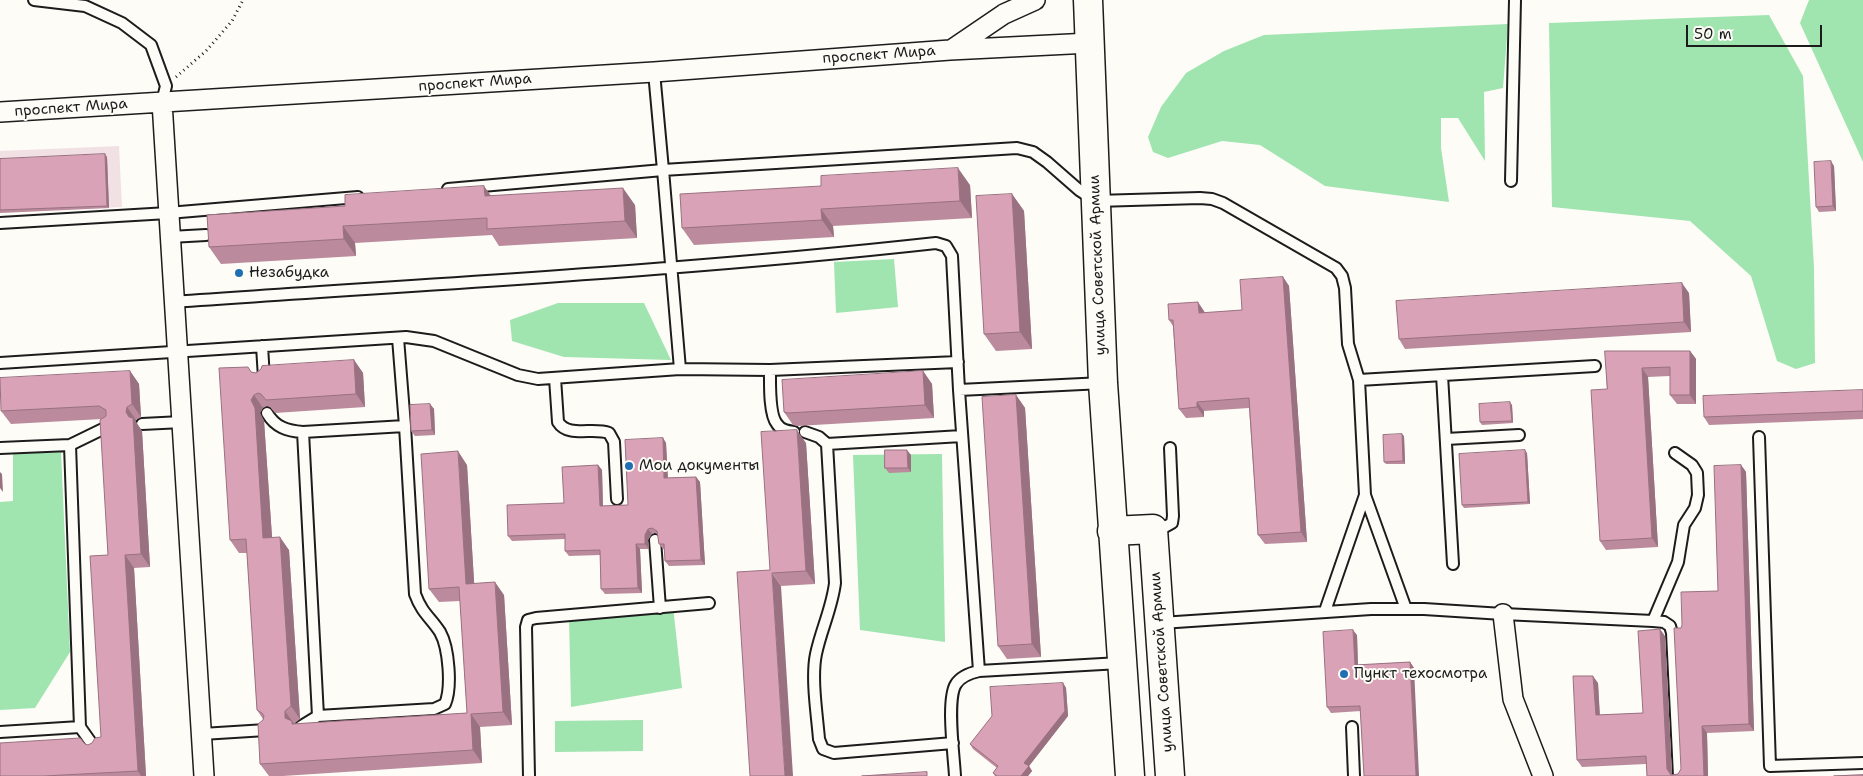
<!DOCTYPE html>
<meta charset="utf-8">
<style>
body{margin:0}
#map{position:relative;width:1863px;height:776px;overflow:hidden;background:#fdfcf7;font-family:"Shantell Sans",sans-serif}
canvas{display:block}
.scale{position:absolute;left:1686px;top:25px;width:136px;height:22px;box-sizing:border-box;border:2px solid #1c1c1c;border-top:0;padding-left:6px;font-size:15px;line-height:18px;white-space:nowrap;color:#1c1c1c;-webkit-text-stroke:4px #fdfcf7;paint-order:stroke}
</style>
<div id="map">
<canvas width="1863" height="776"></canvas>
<div class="scale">50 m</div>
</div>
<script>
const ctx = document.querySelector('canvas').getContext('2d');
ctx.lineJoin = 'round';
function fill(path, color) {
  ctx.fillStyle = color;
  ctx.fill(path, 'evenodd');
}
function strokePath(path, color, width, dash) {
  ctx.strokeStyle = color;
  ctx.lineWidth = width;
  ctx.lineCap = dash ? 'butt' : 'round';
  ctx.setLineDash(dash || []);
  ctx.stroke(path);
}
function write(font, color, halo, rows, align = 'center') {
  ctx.font = font + ' "Shantell Sans",sans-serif';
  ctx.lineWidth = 4;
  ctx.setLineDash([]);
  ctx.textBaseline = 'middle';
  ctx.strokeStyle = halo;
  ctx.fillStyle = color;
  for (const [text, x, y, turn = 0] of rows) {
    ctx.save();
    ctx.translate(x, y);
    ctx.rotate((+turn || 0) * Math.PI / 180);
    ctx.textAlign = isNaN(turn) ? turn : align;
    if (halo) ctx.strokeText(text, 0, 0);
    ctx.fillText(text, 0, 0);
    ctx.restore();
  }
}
const built = new Path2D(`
 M119,146L122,207L0,213V151Z`);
const green = new Path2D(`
 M1809,0H1863V162L1800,23Z
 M1769,15L1803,76L1814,268L1815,363L1796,369L1777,361L1751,276L1690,221L1552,207L1549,23Z
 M1508,24L1503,88L1484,92L1485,161L1458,118H1441V148L1449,202L1325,186L1260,145L1222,141L1168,158L1153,152L1148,137L1161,107L1186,73L1224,51L1264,35Z
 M894,259L898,307L836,313L834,262Z
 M558,303H644L671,360L564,357L512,341L510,320Z
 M61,452L70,652L35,708L0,710V502L13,501V454Z
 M942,454L945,642L860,630L853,455Z
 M673,606L682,688L571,707L569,616Z
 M643,720V751L555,752V721Z`);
const path = new Path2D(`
 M176,77L206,51L232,21L243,0`);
const lane = new Path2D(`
 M34,0L85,6L122,23L151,45L166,86L162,102
 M654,72L663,170L1017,148L1033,152L1047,162L1079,190L1096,201L1200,198L1212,199L1223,203L1336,268L1342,276L1345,288L1348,344L1359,380L1365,495L1325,611
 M1511,181L1515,0
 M448,189L663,170L680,369
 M0,223L168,213L358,197
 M170,237L206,235
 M174,302C428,284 683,271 936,243L946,246L952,256L959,390L979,671C970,673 961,676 956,684C946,699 954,756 955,776
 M398,338L405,426L303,432L318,716L434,709L445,704C452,688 449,648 440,632C430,617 422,613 415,594L405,426
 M262,346L264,378
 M0,363L406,337L434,341L518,375L538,379L680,369L770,370L958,362
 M770,370C770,383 769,415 777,424C781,430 787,431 794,432
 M1442,375L1453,564
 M555,378L558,422C568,438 593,427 609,433L614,442L617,499
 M1359,380L1595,366
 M959,390L1103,383
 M267,413C275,427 287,431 303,432
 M142,424L182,422
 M805,432L819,437L827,444
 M1759,437L1770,766L1863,763
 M1446,439L1519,435
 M70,445L109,426
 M0,448L70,445L80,727L0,732
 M1365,495L1406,609
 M1154,529L1163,528L1172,523L1173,516L1170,448
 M655,540L660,608
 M1653,621L1664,622L1670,626L1672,633L1679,776
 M1161,623L1371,609H1424L1503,614L1653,621L1678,562L1684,525L1695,508L1698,495L1697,473L1692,465L1675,453
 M979,671L1120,663
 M80,727L97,751
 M300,727L318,716
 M1352,727L1354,776
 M202,734L266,730
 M953,743L834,753L823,749L819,739C817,714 811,678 816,654C821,630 832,608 835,583L827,444L962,436
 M529,776L526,627L528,620L536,618L709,603`);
const street = new Path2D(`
 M951,50L1004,14L1035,0
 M162,102L204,776
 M0,112L654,72L950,50L1090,43
 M1503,614L1513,699L1543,776`);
const secondary = new Path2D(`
 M1088,0L1103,383L1130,776
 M1112,531L1153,529L1170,776`);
const wall = new Path2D(`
 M107,157L109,208L0,213V159Z
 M1834,166L1836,211L1819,212L1816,207Z
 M970,185L972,218L833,226L834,237L694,245L682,228Z
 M1012,194L1024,211L1032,349L996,351L984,334Z
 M491,196L635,205L637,238L499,246L492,235L355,243L356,256L221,264L209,247L345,206Z
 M1283,277L1289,286L1307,542L1265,544L1258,535L1249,408L1204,411V417L1186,418L1179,409L1173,326L1169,320L1204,311L1205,313L1242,310Z
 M1689,293L1691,332L1405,349L1399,339Z
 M1605,351H1690L1696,359V404H1677L1670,395V376L1648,377L1658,547L1606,550L1600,541L1607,389Z
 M354,360L363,373L365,407L275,413L270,407L267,406L263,408L260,413L264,421L272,537L289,550L300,719L294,724L467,713L460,601L439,602L429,589L467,465L474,583L504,595L512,725L480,727L482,763L283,776H269L260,764L263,719L257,710L247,553H239L230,540L252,372L256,373Z
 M130,371L139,384L141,417L136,420V422L142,431L150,567L134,568L146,776H0L85,744L88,745L92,743L101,737L108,555L102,419L11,424L1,411Z
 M923,371L932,384L934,418L797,426L793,425L784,412Z
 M1863,390V419L1709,425L1704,417Z
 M1016,395L1025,408L1041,657L1007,659L998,646Z
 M430,404L434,409L435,435L415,436L411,431Z
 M1512,405L1513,423L1482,425L1480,422Z
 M1404,436L1405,464H1386L1384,462Z
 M663,438L666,443L668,478L696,477L700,482L705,565L669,566L665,561V549H663L659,544L658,534L655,533L652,534L648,540L649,549H640L642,593L605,594L601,589L600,555L569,556L565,551V539L512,541L508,536L564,503L598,465L602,470L603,506L628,505Z
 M806,443L815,584L781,586L770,570Z
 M1527,453L1530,504L1464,508L1462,505Z
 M911,455V472L889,473L885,468Z
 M1741,465L1746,472L1754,731L1707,733L1708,776H1647L1646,764L1582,767L1577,760L1598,683L1600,715L1643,713L1665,636L1672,775L1678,774L1681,769V628L1718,591Z
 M1357,635L1358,665L1410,662L1414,668L1361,711L1331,713L1327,707Z
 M1063,683L1066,688L1068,716L1029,766L1032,771L1028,776H995L993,773L997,768L973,749L970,744Z`);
const shadedWall = new Path2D(`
 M105,154L107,157L109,208L107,206Z
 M1831,161L1834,166L1836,211L1833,206Z
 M958,168L970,185L972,218L960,201Z
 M484,186L496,203L485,196Z
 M623,188L635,205L637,238L625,221Z
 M1012,194L1024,211L1032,349L1020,332Z
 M821,209L833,226L834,237L822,220Z
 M343,226L355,243L356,256L344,239Z
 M1283,277L1289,286L1307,542L1301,532Z
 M1682,283L1689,293L1691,332L1684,322Z
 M1198,302L1204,311L1205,323L1199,313Z
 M1690,351L1696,359V404L1690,395Z
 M354,360L363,373L365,407L356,394Z
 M1642,368L1648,377L1658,547L1652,538Z
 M130,371L139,384L141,417L132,404Z
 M923,371L932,384L934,418L925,405Z
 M254,395L263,408L260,413L264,421L273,551L263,538L251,400Z
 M1016,395L1025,408L1041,657L1032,644Z
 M1197,402L1204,411V417L1197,407Z
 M1510,402L1512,405L1513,423L1512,421Z
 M430,404L434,409L435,435L432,430Z
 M127,407L136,420V422L142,431L150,567L141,554L126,412Z
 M797,430L806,443L815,584L806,571Z
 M1402,434L1404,436L1405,464L1403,461Z
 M663,438L666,443L668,483L664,478Z
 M907,450L911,455V472L908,468Z
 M1525,450L1527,453L1530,504L1528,502Z
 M458,451L467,465L475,597L466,584Z
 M598,465L602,470L603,511L600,506Z
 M1741,465L1746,472L1754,731L1749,724Z
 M0,472L2,474L3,492L0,488Z
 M696,477L700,482L705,565L701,560Z
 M648,529L652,534L648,540L649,549L645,544V535Z
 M280,537L289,550L300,719L291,706Z
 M636,544L640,549L642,593L638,588Z
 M125,555L134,568L146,776H141L138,771Z
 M772,573L781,586L793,776H785Z
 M495,582L504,595L512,725L503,712Z
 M1660,629L1665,636L1672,776L1667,769Z
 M1353,630L1357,635L1358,670L1355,665Z
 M1410,662L1414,668L1419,776H1416Z
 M1593,676L1598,683L1600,722L1596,715Z
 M1063,683L1066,688L1068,716L1029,766L1032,771L1028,776H1021L1024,763Z
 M285,711L292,721L301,734L285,718Z
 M471,714L480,727L482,763L473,750Z
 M1702,726L1707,733L1708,776H1704Z`);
const building = new Path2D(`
 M105,154L107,206L0,210V159Z
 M1831,161L1833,206L1816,207L1814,162Z
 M958,168L960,201L821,209L822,220L682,228L680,194L821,186V176Z
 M484,186L485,196L623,188L625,221L487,229V218L343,226L344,239L209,247L207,215L345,206V195Z
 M1012,194L1020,332L984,334L976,196Z
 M1283,277L1301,532L1258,535L1249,398L1197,402V407L1179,409L1173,320H1169L1168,304L1198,302L1199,313L1242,310L1240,280Z
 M1682,283L1684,322L1399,339L1396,301Z
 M1605,351H1690V395H1670V367L1642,368L1652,538L1600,541L1591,390L1607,389Z
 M354,360L356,394L266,400L261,394L258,393L254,395L251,400L255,408L263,538L280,537L291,706L285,711V718L292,721V724L467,713L459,587L429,589L421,454L458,451L466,584L495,582L503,712L471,714L473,750L260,764L258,724L263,720L264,716L262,713L257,710L246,539L230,540L219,368L248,367L251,372L256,373L261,369L262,366Z
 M130,371L132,404L127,407L126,412L129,417L133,418L141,554L125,555L138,771L44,776H0V743L80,738L85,744L88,745L92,743L95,738L101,737L90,556L108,555L100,420L106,416V410L99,406L1,411L0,378Z
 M923,371L925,405L788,413L784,412L782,380Z
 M1863,390V411L1704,417L1703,396Z
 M1016,395L1032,644L998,646L982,397Z
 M1510,402L1512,421L1480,422L1479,404Z
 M430,404L432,430L411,431L410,405Z
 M797,430L806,571L772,573L785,776H750L737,572L770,570L761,432Z
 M1402,434L1403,461L1384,462L1383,435Z
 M663,438L664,478L696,477L701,560L665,561L664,544H659L657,531L652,528L648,529L645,535V544H636L638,588L601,589L600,550L565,551V534L508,536L507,505L564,503L562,467L598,465L600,506L628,505L625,440Z
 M885,450H907L908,468H885Z
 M1525,450L1528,502L1462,505L1459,454Z
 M1741,465L1749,724L1702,726L1704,776H1647L1646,756L1577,760L1573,676H1593L1596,715L1643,713L1638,631L1660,629L1667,769L1671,775L1678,774L1681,769L1674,628H1681L1682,625L1681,592L1718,591L1714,466Z
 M1353,630L1355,665L1410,662L1416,776H1364L1360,706L1327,707L1323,632Z
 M1063,683L1065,711L1024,763L1029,766L1021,776H997L993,773L998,766L970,744L992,716L990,687Z
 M927,772V776H862Z
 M1863,775V776H1834Z`);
const markers = [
 [239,273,5,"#1f6fb2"],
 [629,466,5,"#1f6fb2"],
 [1344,674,5,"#1f6fb2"]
];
const streetNames = [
 ["проспект Мира",879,55,-4],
 ["проспект Мира",475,83,-4],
 ["проспект Мира",71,108,-4],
 ["улица Советской Армии",1098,265,-92],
 ["улица Советской Армии",1162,662,-94]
];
const poiNames = [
 ["Незабудка",249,273],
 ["Мои документы",639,466],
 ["Пункт техосмотра",1354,674]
];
fill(built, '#f2e1e4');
fill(green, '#a0e4b0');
strokePath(lane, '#1c1c1c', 14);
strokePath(street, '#1c1c1c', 22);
strokePath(secondary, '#1c1c1c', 31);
strokePath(path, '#1c1c1c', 3, [1, 4]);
strokePath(lane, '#fdfcf7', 10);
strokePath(street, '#fdfcf7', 19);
strokePath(secondary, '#fdfcf7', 28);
fill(wall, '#bb8b9d');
fill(shadedWall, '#997180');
fill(building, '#daa2b7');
strokePath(building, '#997180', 1);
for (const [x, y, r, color] of markers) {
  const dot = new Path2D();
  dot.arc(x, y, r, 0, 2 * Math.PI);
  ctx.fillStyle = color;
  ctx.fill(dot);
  strokePath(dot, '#fdfcf7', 2);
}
write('15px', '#1c1c1c', '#fdfcf7', streetNames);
write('15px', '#1c1c1c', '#fdfcf7', poiNames, 'left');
</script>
